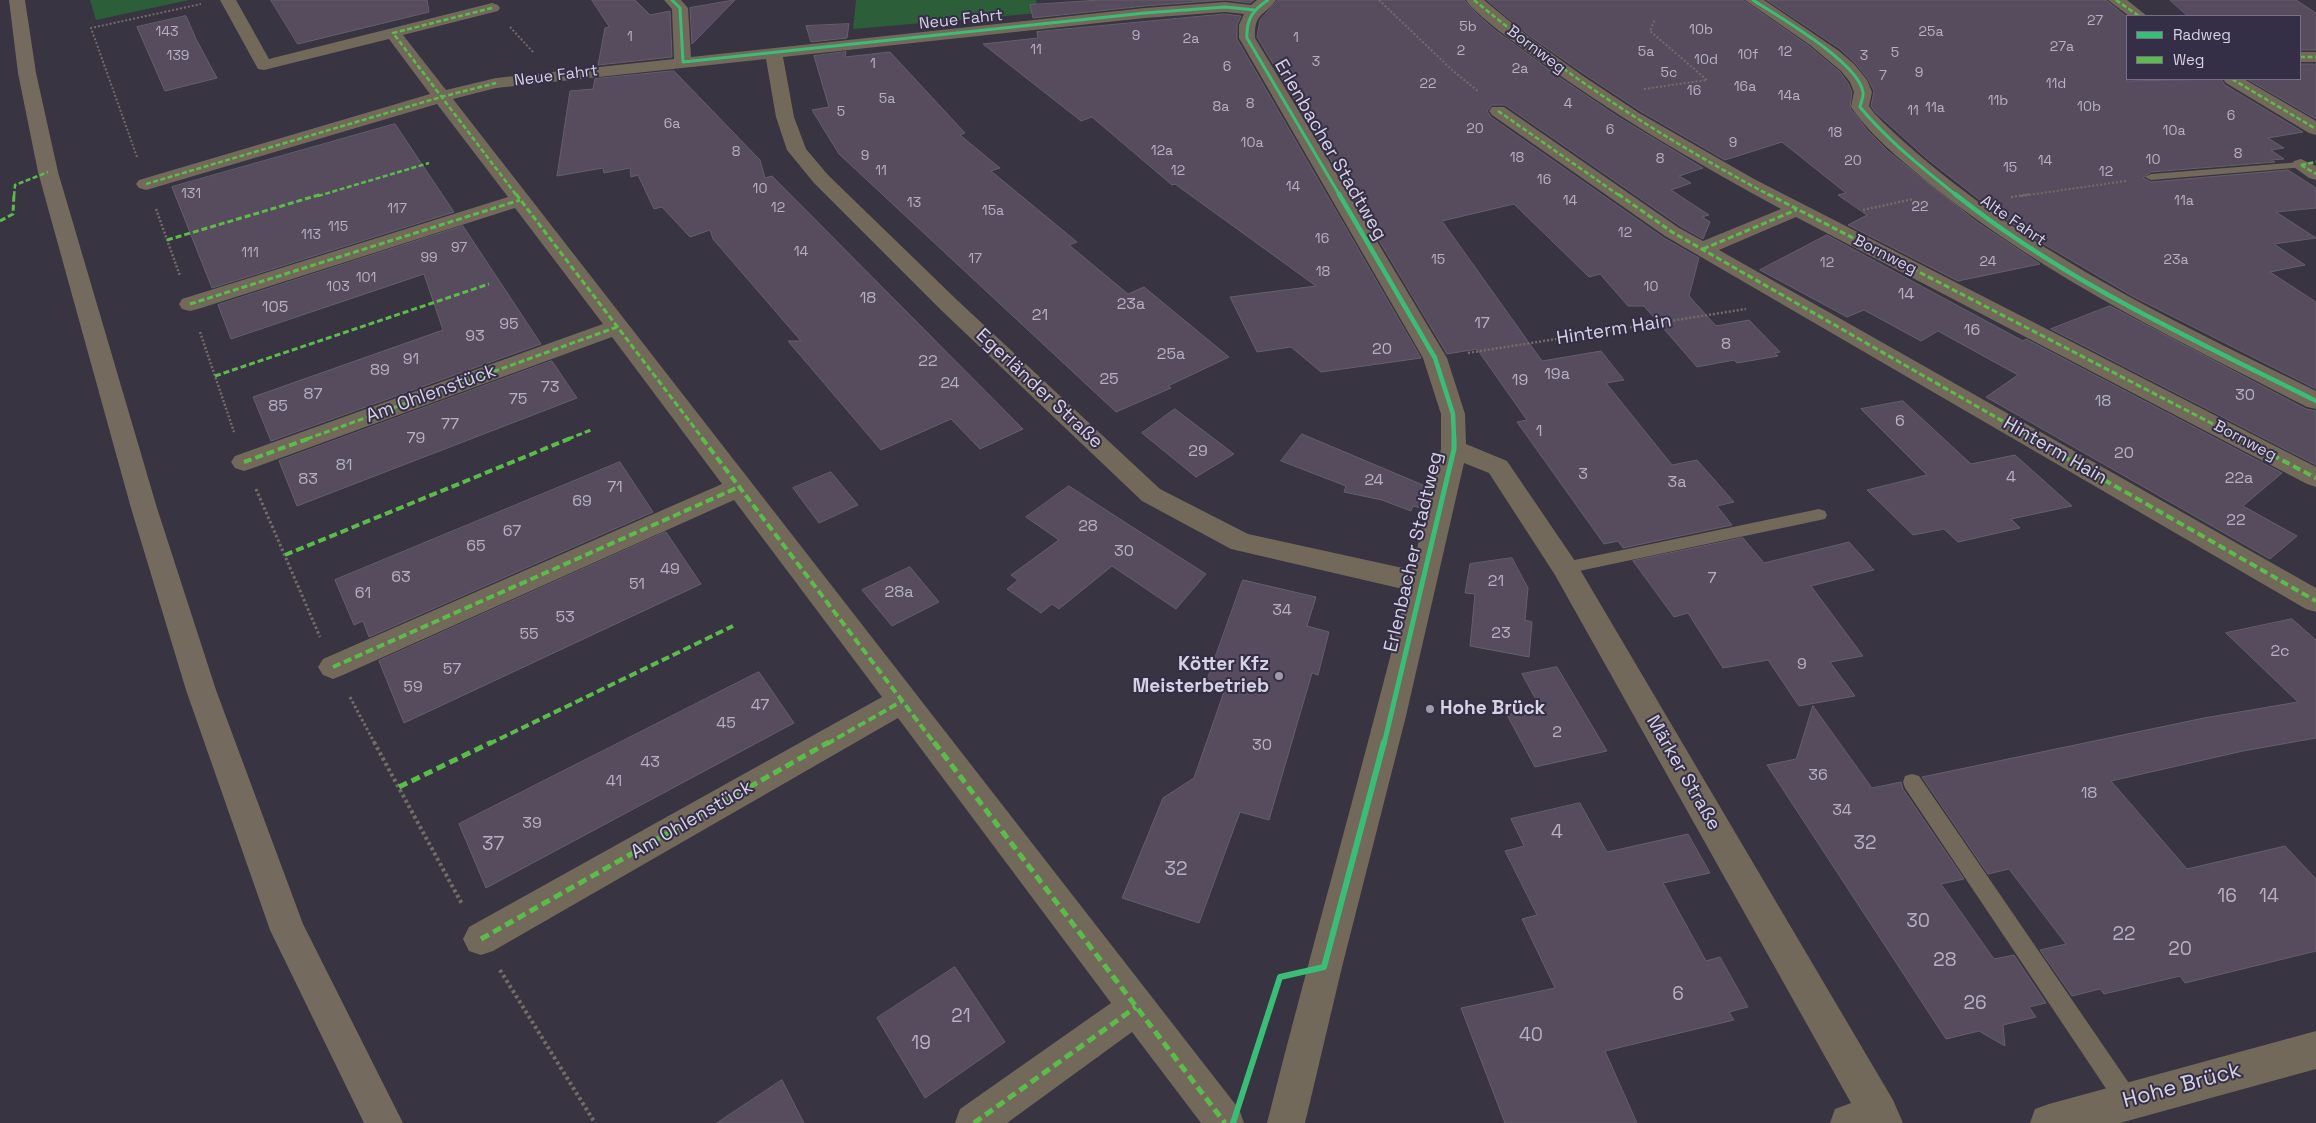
<!DOCTYPE html>
<meta charset="utf-8">
<style>
body{margin:0}
#map{position:relative;width:2316px;height:1123px;overflow:hidden;background:#383441;font-family:"Space Grotesk",sans-serif}
canvas{display:block}
.legend{position:absolute;left:2126px;top:15px;width:175px;height:65px;box-sizing:border-box;background:#352e47;border:1px solid #757085;margin:0;padding:6px 9px;list-style:none;font-size:15px;color:#d6d3e3}
.legend li{display:flex;align-items:center;gap:10px;height:25px}
.legend b{width:25px;border:1px solid #757085}
</style>
<div id="map">
<canvas width="2316" height="1123"></canvas>
<ul class="legend">
<li><b style="height:6px;background:#3abd76"></b>Radweg</li>
<li><b style="height:6px;background:#5cbc4b"></b>Weg</li>
</ul>
</div>
<script>
const ctx = document.querySelector('canvas').getContext('2d');
ctx.lineJoin = 'round';
function fill(path, color) {
  ctx.fillStyle = color;
  ctx.fill(path, 'evenodd');
}
function strokePath(path, color, width, dash) {
  ctx.strokeStyle = color;
  ctx.lineWidth = width;
  ctx.lineCap = dash ? 'butt' : 'round';
  ctx.setLineDash(dash || []);
  ctx.stroke(path);
}
function write(font, color, halo, rows, align = 'center') {
  ctx.font = font + ' "Space Grotesk",sans-serif';
  ctx.lineWidth = 4;
  ctx.setLineDash([]);
  ctx.textBaseline = 'middle';
  ctx.strokeStyle = halo;
  ctx.fillStyle = color;
  for (const [text, x, y, turn = 0] of rows) {
    ctx.save();
    ctx.translate(x, y);
    ctx.rotate((+turn || 0) * Math.PI / 180);
    ctx.textAlign = isNaN(turn) ? turn : align;
    if (halo) ctx.strokeText(text, 0, 0);
    ctx.fillText(text, 0, 0);
    ctx.restore();
  }
}
const green = new Path2D(`
 M90,0H189L96,20Z
 M856,0H1036L1039,13L853,29Z`);
const building = new Path2D(`
 M271,0H427L429,12L298,44Z
 M592,0H635L650,15L670,11L672,57L598,65L605,28L609,27Z
 M735,0L692,44L690,8Z
 M1100,0H1254L1250,3L1225,0L1145,6L1033,18L1030,5Z
 M1278,0H1464L1477,14L1495,30L1559,77L1620,118L1703,168L1679,176L1691,183L1671,190L1709,215L1702,217L1710,222L1703,239L1680,226L1505,105H1492L1487,111L1491,117L1664,238L1699,258L1689,296L1716,326L1749,320L1780,352L1775,353L1778,356L1737,363L1734,360L1697,367L1644,306H1628L1600,274L1589,277L1514,204L1442,221L1542,361L1601,351L1624,380L1606,383L1672,465L1697,460L1734,502L1717,506L1732,525L1623,548L1618,541L1604,544L1517,422L1527,420L1477,349L1447,354L1257,37L1260,20Z
 M1487,0H1743L1809,46L1840,72L1848,83L1852,92L1850,108L1868,131L1889,152L1977,222L2040,264L1958,281L1848,225L1867,215L1838,195L1846,193L1782,142L1725,160L1640,111L1584,74L1531,37Z
 M1767,0H2106L2127,17V81L2221,79L2225,85L2303,132L2268,138L2284,148L2271,150L2284,159L2271,160L2275,162L2151,172L2143,178L2151,182L2288,170L2316,188V208L2276,212L2316,238L2274,244L2305,265L2270,272L2316,302V389L2132,296L2042,243L1999,215L1926,158L1875,112L1871,106L1874,91L1868,79L1855,63L1840,49Z
 M2170,0H2296L2316,13V50H2300V16H2188Z
 M1225,14L1241,16L1237,25V39L1421,358L1321,372L1291,347L1257,352L1230,297L1316,286L1175,184L1172,185L1092,117L1081,121L983,44L1038,38L1037,32Z
 M186,16L196,39L217,78L165,91L137,27Z
 M849,24L847,38L811,42L806,26Z
 M846,52L845,57L890,52L965,133L960,135L1000,168L991,171L1077,242L1069,245L1128,294L1144,287L1229,357L1168,386L1171,388L1116,412L839,154L812,110L829,107L814,56Z
 M2300,64H2316V119L2247,79H2300Z
 M674,71L760,160L765,178L772,176L1023,429L980,449L951,419L881,450L788,341H801L713,239L710,230L690,237L662,207L654,209L638,175L631,177L630,168L604,173L603,168L557,176L570,91L593,89L595,79Z
 M395,124L454,212L212,288L172,187Z
 M463,226L541,344L271,441L253,397L443,330L424,274L231,339L218,305Z
 M1827,235L2023,341L2026,339L2282,473L2243,506L2297,536L2270,559L1986,397L2018,375L1938,331L1921,341L1864,310L1847,317L1760,270Z
 M2110,306L2306,409L2316,411V465L2051,329Z
 M552,361L577,398L297,506L279,461Z
 M1903,401L1971,464L2015,455L2072,506L2011,519L2020,528L1958,542L1944,529L1913,535L1867,490L1927,475L1861,409Z
 M1175,409L1234,454L1196,477L1142,433Z
 M1302,434L1430,488L1425,509L1413,506L1411,511L1382,500L1344,492L1346,486L1281,461Z
 M620,462L653,512L369,637L363,621L354,625L335,580Z
 M831,472L858,505L819,523L793,488Z
 M1069,486L1126,523L1206,574L1176,609L1112,566L1059,609L1052,604L1041,613L1007,589L1018,580L1011,575L1059,540L1026,517Z
 M666,532L701,584L404,723L379,661Z
 M1743,538L1764,563L1849,542L1874,570L1811,586L1863,656L1830,662L1855,696L1799,706L1768,660L1723,668L1688,613L1674,617L1633,561Z
 M1512,558L1528,588L1525,620L1532,622L1529,657L1470,646L1475,594L1465,593L1470,564Z
 M910,567L939,602L892,626L862,590Z
 M1243,580L1316,597L1307,626L1329,632L1318,675L1312,673L1269,820L1240,812L1199,923L1122,898L1163,798L1194,778L1226,686L1207,681Z
 M2292,619L2316,640V738L2243,751L2111,781L2187,869L2285,846L2316,879V951L2185,983L2180,976L2104,994L2100,989L2072,996L2040,950L2066,944L2009,869L1988,874L1922,777L2204,718L2298,702L2226,633Z
 M1557,667L1607,751L1535,767L1507,715L1540,707L1522,674Z
 M759,672L794,723L486,888L459,824Z
 M1813,706L1872,788L1901,782L1903,789L1964,879L1941,884L1994,959L2014,955L2046,1003L2029,1007L2036,1017L2003,1025L2005,1046L1979,1031L1946,1039L1767,765L1796,759Z
 M1580,803L1607,852L1688,834L1710,873L1663,883L1706,961L1720,957L1748,1007L1729,1012L1734,1020L1605,1051L1637,1123H1505L1461,1008L1555,988L1522,919L1537,915L1505,851L1524,846L1511,819Z
 M955,967L1005,1042L925,1098L877,1018Z
 M782,1080L804,1123H717Z`);
const pathFar3 = new Path2D(`
 M1379,0L1452,70L1479,92
 M510,27L533,52
 M1644,89L1707,80L1650,31L1655,19
 M137,157L91,28L201,4
 M2021,196L2126,181`);
const pathFar2 = new Path2D(`
 M2011,197L2030,194
 M156,209L180,276
 M1863,210L1913,199
 M200,332L234,432
 M1468,353L1746,309`);
const pathFar1 = new Path2D(`
 M256,489L320,637
 M350,697L375,744`);
const path = new Path2D(`
 M374,742L462,904
 M500,970L595,1123
 M1246,1081L1278,982`);
const lane = new Path2D(`
 M2301,162L2307,165L2305,167L2151,180L2145,177L2151,174Z
 M1819,509L1825,511L1827,515L1825,519L1565,574L1559,572L1557,568L1559,564L1565,562Z
 M1912,774L1919,776L2135,1092L2138,1100L2135,1108L2127,1111L2119,1108L1905,788L1903,782L1905,776Z`);
const street = new Path2D(`
 M220,0H236L269,59L492,3L498,5L500,8L498,11L403,35L446,90L496,78L674,59L672,9L664,0H681L688,8L691,57L1145,8L1225,2L1251,5L1257,0H1276C1264,17 1254,12 1255,38L1447,358L1465,414L1466,444L1507,461L1575,561L1893,1100L1903,1123H1830L1835,1109L1851,1103L1555,575L1489,473L1464,463L1406,716L1342,967L1305,1123H1267C1312,945 1363,768 1407,590L1231,549L1142,501L941,310L814,183L787,150L776,117L766,59L496,88L453,99L1239,1109L1244,1123H1201L1132,1032L1007,1123H955L960,1109L1111,1003L898,718L493,951L481,955L469,951L463,939L469,927L882,697L734,500L343,675L333,679L323,675L318,667L323,659L722,484L612,337L253,468L244,471L235,468L231,462L235,456L603,324L515,208L198,309L190,311L182,309L179,304L182,299L508,197L437,104L153,188L146,190L139,188L136,184L139,180L430,94L389,39L264,70L258,69ZM1225,12L1244,14L1239,25V38L1423,358L1441,414V449L1412,570L1248,534L1160,489L957,300L828,175L806,149L794,117L783,57L1145,18Z
 M1466,0H1484L1530,38L1583,76L1639,113L1754,179L2316,467V487L2307,484L1796,217L1719,250L2316,588V612L2306,609L1665,236L1492,115L1489,111L1492,107H1504L1679,228L1703,241L1781,209C1694,162 1609,112 1530,54C1514,42 1476,15 1466,0Z
 M1745,0H1764L1839,51L1854,64L1867,80L1872,92L1869,106L1874,113C1899,139 1928,163 1956,185C2066,271 2192,330 2316,391V409L2307,407C2179,341 2049,279 1935,188C1906,164 1873,139 1851,107L1854,92L1850,82L1841,71L1810,45Z
 M2108,0H2127L2147,16H2129Z
 M2300,52H2316V62H2300Z
 M2223,79H2244L2316,121V135L2309,133L2226,83Z
 M2301,159L2316,166V180L2309,178L2291,165L2294,161Z
 M2316,1031V1069L2120,1123H2030L2035,1109L2049,1104Z`);
const secondary = new Path2D(`
 M9,0H25L36,73L58,172L157,508L216,690L303,924L403,1123H364L270,930L186,690L131,508L38,172L18,73Z`);
const quietFar3 = new Path2D(`
 M1474,0C1567,77 1664,139 1771,196
 M2116,0L2139,16
 M492,8L393,33L517,196
 M2300,57H2316
 M2232,79L2316,129
 M1498,111L1620,196
 M2301,165L2316,174
 M2301,165L2316,162
 M146,184L441,97L496,83
 M14,196L15,185L48,172
 M318,196L429,163`);
const quietFar2 = new Path2D(`
 M516,194L703,439
 M1618,194L1672,232L2034,439
 M1768,194L2242,439
 M0,221L13,214L14,194
 M167,240L322,194
 M1703,249L1796,210
 M190,304L520,200
 M215,376L489,284
 M307,439L617,327
 M568,439L591,430`);
const quietFar1 = new Path2D(`
 M702,438L935,744
 M2031,438L2316,601
 M2240,438L2316,478
 M244,462L310,438
 M285,555L571,438
 M333,667L739,487
 M489,744L733,626
 M827,744L902,701`);
const quiet = new Path2D(`
 M934,742L1225,1123
 M399,787L492,742
 M481,939L829,742
 M974,1123L1136,1007`);
const cyclewayFar3 = new Path2D(`
 M672,0L680,8L683,62L1145,13L1225,7L1255,10
 M1268,0C1253,10 1246,19 1247,38L1340,196
 M1753,0C1779,17 1858,62 1863,92C1864,96 1861,102 1860,107C1888,141 1923,168 1957,196`);
const cyclewayFar2 = new Path2D(`
 M1339,194L1435,358L1453,414L1454,439
 M1955,194C2064,281 2192,339 2316,401`);
const cyclewayFar1 = new Path2D(`
 M1384,744L1454,449V438`);
const cycleway = new Path2D(`
 M1233,1123L1280,977L1324,967L1384,742`);
const markers = [
 [1279,676,5,"#9f9baa"],
 [1430,709,5,"#9f9baa"]
];
const farNumbernames = [
 ["27",2095,21],
 ["5b",1468,27],
 ["10b",1701,30],
 ["143",167,32],
 ["25a",1931,32],
 ["9",1136,36],
 ["1",630,37],
 ["1",1296,38],
 ["2a",1191,39],
 ["27a",2062,47],
 ["11",1036,50],
 ["2",1461,51],
 ["5a",1646,52],
 ["12",1785,52],
 ["5",1895,53],
 ["10f",1748,55],
 ["139",178,56],
 ["3",1864,56],
 ["10d",1706,60],
 ["3",1316,62],
 ["1",873,64],
 ["6",1227,67],
 ["2a",1520,69],
 ["5c",1669,73],
 ["9",1919,73],
 ["7",1883,76],
 ["22",1428,84],
 ["11d",2056,84],
 ["16a",1745,87],
 ["16",1694,91],
 ["14a",1789,96],
 ["5a",887,99],
 ["11b",1998,101],
 ["8",1250,104],
 ["4",1568,104],
 ["8a",1221,107],
 ["10b",2089,107],
 ["11a",1935,108],
 ["11",1913,111],
 ["5",841,112],
 ["6",2231,116],
 ["6a",672,124],
 ["20",1475,129],
 ["6",1610,130],
 ["10a",2174,131],
 ["18",1835,133],
 ["10a",1252,143],
 ["9",1733,143],
 ["12a",1162,151],
 ["8",736,152],
 ["8",2238,154],
 ["9",865,156],
 ["18",1517,158],
 ["8",1660,159],
 ["10",2153,160],
 ["20",1853,161],
 ["14",2045,161],
 ["15",2010,168],
 ["11",881,171],
 ["12",1178,171],
 ["12",2106,172],
 ["16",1544,180],
 ["14",1293,187],
 ["10",760,189],
 ["131",191,194],
 ["14",1570,201],
 ["11a",2184,201],
 ["13",914,203],
 ["22",1920,207],
 ["12",778,208],
 ["117",397,209],
 ["15a",993,211],
 ["115",338,227],
 ["12",1625,233],
 ["113",311,235],
 ["16",1322,239],
 ["97",459,248],
 ["14",801,252],
 ["111",250,253],
 ["99",429,258],
 ["17",975,259],
 ["15",1438,260],
 ["23a",2176,260],
 ["24",1988,262],
 ["12",1827,263],
 ["18",1323,272],
 ["101",366,278],
 ["103",338,287],
 ["10",1651,287]
];
const farStreetnames = [
 ["Neue Fahrt",961,20,-6],
 ["Bornweg",1536,50,37],
 ["Neue Fahrt",556,76,-7],
 ["Alte Fahrt",2013,221,35],
 ["Bornweg",1885,255,27],
 ["Bornweg",2245,441,28]
];
const numberNames = [
 ["14",1906,295],
 ["18",868,299],
 ["23a",1131,305],
 ["105",275,308],
 ["21",1040,316],
 ["17",1482,324],
 ["95",509,325],
 ["16",1972,331],
 ["93",475,337],
 ["8",1726,345],
 ["20",1382,350],
 ["25a",1171,355],
 ["91",411,360],
 ["22",928,362],
 ["89",380,371],
 ["19a",1557,375],
 ["25",1109,380],
 ["19",1520,381],
 ["24",950,384],
 ["73",550,388],
 ["87",313,395],
 ["30",2245,396],
 ["75",518,400],
 ["18",2103,402],
 ["85",278,407],
 ["6",1900,422],
 ["77",450,425],
 ["1",1539,432],
 ["79",416,439],
 ["29",1198,452],
 ["20",2124,454],
 ["81",344,466],
 ["3",1583,475],
 ["4",2011,478],
 ["22a",2239,479],
 ["83",308,480],
 ["24",1374,481],
 ["3a",1677,483],
 ["71",615,488],
 ["69",582,502],
 ["22",2236,521],
 ["28",1088,527],
 ["67",512,532],
 ["65",476,547],
 ["30",1124,552],
 ["49",670,570],
 ["63",401,578],
 ["7",1712,579],
 ["21",1496,582],
 ["51",637,585],
 ["28a",899,593],
 ["61",363,594],
 ["34",1282,611],
 ["53",565,618],
 ["23",1501,634],
 ["55",529,635],
 ["2c",2280,652],
 ["9",1802,665],
 ["57",452,670],
 ["59",413,688],
 ["47",760,706],
 ["45",726,724],
 ["2",1557,733],
 ["30",1262,746],
 ["43",650,763],
 ["36",1818,776],
 ["41",614,782],
 ["18",2089,794],
 ["34",1842,811],
 ["39",532,824]
];
const streetNames = [
 ["Erlenbacher Stadtweg",1330,150,60],
 ["Hinterm Hain",1614,330,-9],
 ["Egerländer Straße",1039,389,43],
 ["Am Ohlenstück",431,394,-20],
 ["Hinterm Hain",2055,451,30],
 ["Erlenbacher Stadtweg",1414,552,-77],
 ["Märker Straße",1683,773,60],
 ["Am Ohlenstück",692,820,-30]
];
const poiNames = [
 ["Kötter Kfz",1269,665],
 ["Meisterbetrieb",1269,687],
 ["Hohe Brück",1440,709,"left"]
];
const nearNumbernames = [
 ["4",1557,833],
 ["32",1865,844],
 ["37",493,845],
 ["32",1176,870],
 ["16",2227,897],
 ["14",2269,897],
 ["30",1918,922],
 ["22",2124,935],
 ["20",2180,950],
 ["28",1945,961],
 ["6",1678,995],
 ["26",1975,1004],
 ["21",961,1017],
 ["40",1531,1036],
 ["19",921,1044]
];
const nearStreetnames = [
 ["Hohe Brück",2182,1086,-15]
];
fill(green, '#2c5e3a');
fill(building, '#564c5e');
strokePath(building, '#655f6a', 1);
strokePath(pathFar3, '#736c67', 2, [2, 2]);
strokePath(pathFar2, '#736c67', 2.5, [2, 2]);
strokePath(pathFar1, '#736c67', 3, [2.5, 2.5]);
strokePath(path, '#736c67', 4, [3, 3]);
fill(lane, '#72695b');
fill(street, '#72695b');
fill(secondary, '#746b5e');
strokePath(quietFar3, '#5cbc4b', 2.5, [5, 2.5]);
strokePath(quietFar2, '#5cbc4b', 3, [6, 3]);
strokePath(quietFar1, '#5cbc4b', 4, [8, 4]);
strokePath(quiet, '#5cbc4b', 5, [9, 5]);
strokePath(cyclewayFar3, '#3abd76', 3);
strokePath(cyclewayFar2, '#3abd76', 4.5);
strokePath(cyclewayFar1, '#3abd76', 5);
strokePath(cycleway, '#3abd76', 6);
for (const [x, y, r, color] of markers) {
  const dot = new Path2D();
  dot.arc(x, y, r, 0, 2 * Math.PI);
  ctx.fillStyle = color;
  ctx.fill(dot);
  strokePath(dot, '#352e47', 2);
}
write('14px', '#b6b1c2', null, farNumbernames);
write('16px', '#d6d3e3', '#352e47', farStreetnames);
write('16px', '#b6b1c2', null, numberNames);
write('19px', '#d6d3e3', '#352e47', streetNames);
write('bold 19px', '#d6d3e3', '#352e47', poiNames, 'right');
write('19px', '#b6b1c2', null, nearNumbernames);
write('22px', '#d6d3e3', '#352e47', nearStreetnames);
</script>
